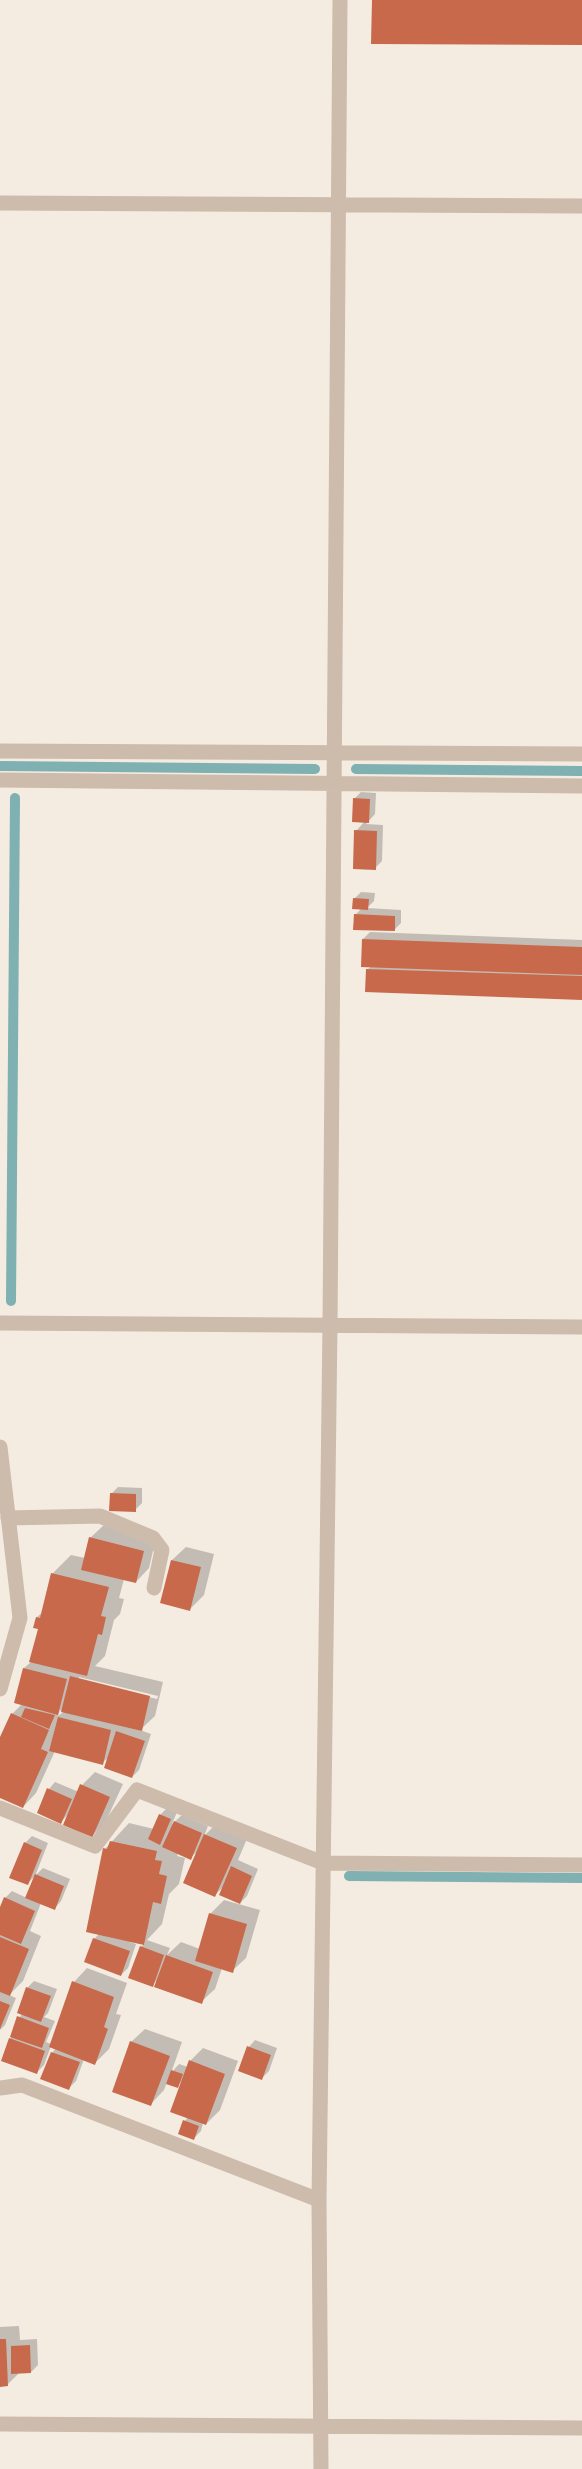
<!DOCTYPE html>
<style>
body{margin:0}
canvas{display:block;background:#f4ebe1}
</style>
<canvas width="582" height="2469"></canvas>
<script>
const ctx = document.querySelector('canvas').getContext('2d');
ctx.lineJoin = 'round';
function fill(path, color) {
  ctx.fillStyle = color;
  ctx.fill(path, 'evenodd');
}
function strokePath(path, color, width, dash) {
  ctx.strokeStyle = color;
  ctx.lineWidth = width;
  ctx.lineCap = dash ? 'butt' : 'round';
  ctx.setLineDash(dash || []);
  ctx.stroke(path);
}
const shadow = new Path2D(`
 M361,792L376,793L375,814L366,824L383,825L382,861L375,868L356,831L365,821L354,799Z
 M361,892L375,893L374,901L367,908L401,910V923L394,930L355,915L362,908L354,899Z
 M370,932L582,940V999L368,969L371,966L363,939Z
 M118,1487L142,1488V1503L135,1510L111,1494Z
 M104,1525L156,1538L149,1568L136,1582L124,1579L119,1598L124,1599L120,1614L114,1620L105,1656L95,1666L163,1682L155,1716L140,1730L151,1734L139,1770L132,1777L109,1757L102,1763L55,1751L36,1793L23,1807L0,1797V1741L12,1714L22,1704L24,1668L31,1662L39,1628L37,1617L44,1611L53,1573L71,1555L85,1558L90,1538ZM79,1677L158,1696L157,1699L79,1680ZM60,1710L65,1711L58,1716Z
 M186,1547L214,1554L204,1595L190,1609L172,1560Z
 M95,1772L123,1784L105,1823L92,1836L69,1813L61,1822L49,1789L55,1782L79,1792L82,1785Z
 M167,1808L177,1812L172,1824L182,1815L208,1826L204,1836L219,1821L249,1834L238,1860L258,1869L247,1896L240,1903L223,1887L215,1895L199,1850L190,1858L178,1853L177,1856L185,1858L179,1884L169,1894L162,1924L147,1940L170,1948L167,1955L181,1942L200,1949L211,1913L224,1900L260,1910L246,1958L232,1971L222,1968L215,1989L201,2002L159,1978L152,1985L141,1947L145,1943L130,1940V1942L136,1944L128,1968L121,1975L94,1939L99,1934L105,1849L129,1823L154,1829L160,1815Z
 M32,1836L48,1843L35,1876L43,1868L70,1879L61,1901L55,1908L41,1903L30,1931L41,1936L23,1981L9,1995L16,1998L5,2025L0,2030V1911L5,1898L12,1891L27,1898L36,1875L28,1883L25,1843Z
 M87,1968L127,1983L116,2014L121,2015L109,2049L95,2063L84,2059L76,2081L69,2088L52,2053L56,2048L51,2046L44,2065L37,2072L10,2039L22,2013L27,1988L34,1981L57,1989L48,2013L44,2017L55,2021L46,2042L51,2044L74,1982Z
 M145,2029L182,2042L171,2073L179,2064L188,2067L190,2061L203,2048L238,2061L220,2110L206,2124L203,2123L201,2131L194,2138L185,2121L188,2117L183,2080L177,2086L167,2082L164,2090L151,2104L131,2042Z
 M255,2040L277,2048L269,2071L262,2078L249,2047Z
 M19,2326L20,2340L37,2339L38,2365L31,2372H20L7,2385H0V2327Z`);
const stream = new Path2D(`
 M0,766L315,769
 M356,769L582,771
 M11,1301L15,798
 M349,1876L582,1878`);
const building = new Path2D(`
 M372,0H582V45L371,44Z
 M353,798L370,799L369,823L352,822Z
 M354,830L377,831L376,870L353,869Z
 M353,898L369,899L368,910L352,909Z
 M354,914L395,916V931L353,930Z
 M362,939L582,947V975L361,967Z
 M366,969L582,976V1000L365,992Z
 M110,1493L136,1494V1512L109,1511Z
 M89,1537L144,1551L136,1583L81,1570Z
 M171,1560L201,1567L190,1611L160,1603Z
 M51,1573L109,1587L101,1616L106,1617L102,1635L98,1634L87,1676L29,1662L38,1629L33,1628L36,1617L40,1618Z
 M23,1668L67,1679L58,1715L14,1703Z
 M70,1676L150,1696L142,1731L61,1712Z
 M25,1708L55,1715L49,1729L21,1717Z
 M11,1713L49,1730L41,1749L48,1752L23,1808L0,1798V1737Z
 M58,1717L111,1730L103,1765L49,1751Z
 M116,1731L145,1741L132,1778L104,1768Z
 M80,1784L110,1797L92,1838L63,1825Z
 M47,1788L72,1799L61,1824L37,1813Z
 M159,1814L171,1819L160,1845L148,1839Z
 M174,1821L202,1833L191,1860L162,1847Z
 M204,1834L237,1848L215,1897L183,1883Z
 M110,1841L157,1851L155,1860L162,1861L159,1874L167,1876L161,1904L153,1902L144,1945L86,1932L103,1848L107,1849Z
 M24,1842L42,1850L28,1885L9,1878Z
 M231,1866L252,1876L240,1904L219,1895Z
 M35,1874L64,1886L55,1910L25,1898Z
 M4,1897L35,1911L21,1944L0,1935V1907Z
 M209,1913L247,1924L233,1973L195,1961Z
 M0,1937L29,1949L10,1996L0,1992Z
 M93,1938L130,1951L121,1976L84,1962Z
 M140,1946L164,1955L153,1987L128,1978Z
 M166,1955L213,1972L202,2004L154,1987Z
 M72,1981L114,1997L104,2027L108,2029L95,2065L49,2047Z
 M26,1987L51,1996L41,2022L17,2013Z
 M0,2001L10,2005L0,2029Z
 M17,2016L49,2028L42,2048L10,2037Z
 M9,2038L45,2051L37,2074L1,2061Z
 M130,2041L170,2056L151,2106L112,2092Z
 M247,2046L271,2055L262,2080L238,2071Z
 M51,2052L80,2062L69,2090L40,2079Z
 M189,2060L225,2074L206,2125L170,2112Z
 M171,2070L183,2074L178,2088L166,2084Z
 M183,2120L199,2126L194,2140L178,2134Z
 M0,2339H6L8,2386L0,2387Z
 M30,2345L31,2373L11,2374V2346Z`);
const service = new Path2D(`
 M8,1518L100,1516L153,1538L162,1550L154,1588`);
const minor = new Path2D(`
 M0,203L582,206
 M0,751L582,754
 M0,780L582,786
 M0,1323L582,1327
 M0,1447L20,1618L0,1689
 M0,1808L95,1846L137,1790L323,1863L582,1865
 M0,2088L22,2085L319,2200
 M0,2424L582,2428
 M321,2469L319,2200L330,1324L340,0`);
fill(shadow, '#0003');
strokePath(stream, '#7fb0b2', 10);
fill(building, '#c8694b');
strokePath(service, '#cdbbac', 15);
strokePath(minor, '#cdbbac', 15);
</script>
